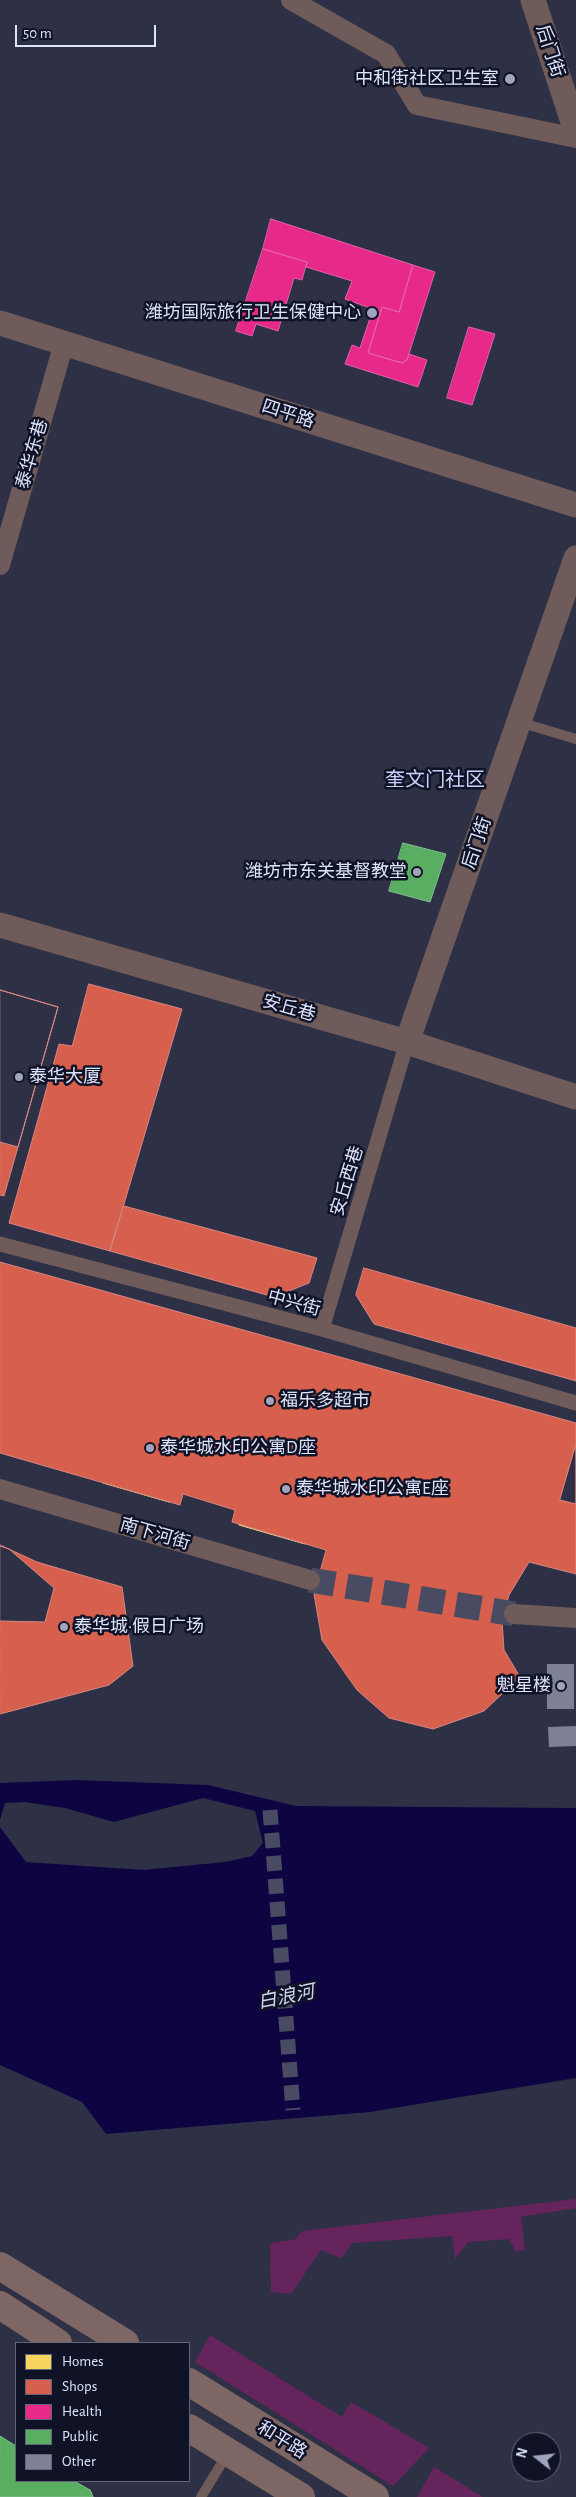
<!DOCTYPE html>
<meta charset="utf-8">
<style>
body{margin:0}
#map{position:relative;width:576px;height:2497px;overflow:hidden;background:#2e3046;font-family:"Alegreya Sans",sans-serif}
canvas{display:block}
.legend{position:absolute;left:15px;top:2342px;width:175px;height:140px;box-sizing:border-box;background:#101325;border:1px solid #62667b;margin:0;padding:6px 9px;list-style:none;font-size:15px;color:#dde3fd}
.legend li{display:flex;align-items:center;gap:10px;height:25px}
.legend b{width:25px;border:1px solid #62667b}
.north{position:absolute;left:511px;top:2432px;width:50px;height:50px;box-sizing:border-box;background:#101325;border:1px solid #62667b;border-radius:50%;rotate:286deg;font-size:14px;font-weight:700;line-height:20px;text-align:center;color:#dde3fd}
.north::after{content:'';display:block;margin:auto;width:18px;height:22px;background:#a0a4bd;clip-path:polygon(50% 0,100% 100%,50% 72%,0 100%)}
.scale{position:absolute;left:15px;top:25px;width:141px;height:22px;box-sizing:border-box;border:2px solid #dde3fd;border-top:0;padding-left:6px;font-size:15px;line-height:18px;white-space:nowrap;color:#dde3fd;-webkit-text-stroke:4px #101325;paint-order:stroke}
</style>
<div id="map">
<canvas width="576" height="2497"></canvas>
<ul class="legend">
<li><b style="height:14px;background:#f6d55c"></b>Homes</li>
<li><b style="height:14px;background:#d6604d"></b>Shops</li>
<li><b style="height:14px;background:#e7298a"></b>Health</li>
<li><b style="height:14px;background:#5aae61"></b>Public</li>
<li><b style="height:14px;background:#7d8096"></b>Other</li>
</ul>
<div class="north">N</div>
<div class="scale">50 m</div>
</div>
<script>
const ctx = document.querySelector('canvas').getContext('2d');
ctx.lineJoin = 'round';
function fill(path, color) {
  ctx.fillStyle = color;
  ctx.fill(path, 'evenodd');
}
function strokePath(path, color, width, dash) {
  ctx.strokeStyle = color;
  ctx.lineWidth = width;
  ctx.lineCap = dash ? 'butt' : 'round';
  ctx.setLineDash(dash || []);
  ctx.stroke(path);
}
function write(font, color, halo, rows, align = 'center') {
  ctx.font = font + ' "Alegreya Sans","Noto Sans SC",sans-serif';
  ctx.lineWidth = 5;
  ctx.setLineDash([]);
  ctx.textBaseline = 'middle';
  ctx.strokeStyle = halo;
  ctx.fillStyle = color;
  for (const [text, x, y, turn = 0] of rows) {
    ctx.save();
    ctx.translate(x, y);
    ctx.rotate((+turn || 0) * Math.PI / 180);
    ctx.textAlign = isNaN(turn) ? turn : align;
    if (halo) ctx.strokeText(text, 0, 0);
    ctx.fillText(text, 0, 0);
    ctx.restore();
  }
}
const green = new Path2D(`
 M576,2199V2208L521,2217L525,2250L516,2252L509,2239L468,2242L455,2259L452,2236L352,2243L342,2258L321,2250L291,2294L271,2292L270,2243L296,2239L302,2231Z
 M210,2335L342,2417L351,2402L429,2448L393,2486L195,2362Z
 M434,2467L483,2497H417Z`);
const water = new Path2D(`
 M76,1780L208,1785L296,1806L576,1808V2078L370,2112L106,2134L82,2102L0,2065V1827L26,1862L143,1870L225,1862L252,1856L263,1843L255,1811L203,1798L114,1822L65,1808L24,1802L5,1803L0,1820V1783Z`);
const homes = new Path2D(`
 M133,1399L192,1413L201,1426L183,1494L169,1502L103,1483L100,1470L119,1403Z
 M269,1440L327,1454L336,1467L319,1535L305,1544L239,1525L235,1510L254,1444Z`);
const shops = new Path2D(`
 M89,984L182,1009L110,1251L9,1223L59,1044L72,1046Z
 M0,990L58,1007L4,1196L0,1195Z
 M0,990L58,1007L18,1147L0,1142Z
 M124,1206L317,1258L309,1283L274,1297L110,1251Z
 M0,1262L576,1423V1574L529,1562L509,1595L502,1621L504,1650L520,1677L484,1711L433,1729L389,1718L357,1690L322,1640L314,1594L326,1550L232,1522L235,1510L183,1494L180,1505L0,1453Z
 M364,1268L576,1328V1381L374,1324L356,1295Z
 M576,1444V1504L560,1500Z
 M0,1545L37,1562L122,1587L133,1666L109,1685L0,1714Z
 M0,1546L9,1549L54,1588L45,1622L0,1621Z
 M90,2490L93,2497H42L48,2495Z`);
const health = new Path2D(`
 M271,219L413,265L399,312L382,307L368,353L402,363L407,360L409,354L427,360L418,387L345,364L352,345L360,348L373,309L345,299L352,281L306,267L307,262L263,249Z
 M263,249L307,262L302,280L294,278L278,331L256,324L252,336L236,331Z
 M413,265L435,272L407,360L402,363L368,353L382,307L399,312Z
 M469,327L495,334L472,405L447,398Z`);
const public = new Path2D(`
 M403,843L446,854L430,902L389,891Z
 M0,2436L16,2446V2481H74L90,2490L93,2497H0Z`);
const building = new Path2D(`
 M547,1664H574V1709H547Z
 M576,1726V1746L549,1747L548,1727Z`);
const pedestrianTunnel = new Path2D(`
 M270,1810L293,2110`);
const tertiaryTunnel = new Path2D(`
 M310,1580L514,1614`);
const service = new Path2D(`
 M519,722L576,739
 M201,2497L228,2453`);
const pedestrian = new Path2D(`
 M0,1244L322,1329L576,1403
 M322,1329L407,1042`);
const minor = new Path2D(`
 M291,0L386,54L417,105L576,138
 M0,565L64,343
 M0,1489L310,1580
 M514,1614L576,1618`);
const tertiary = new Path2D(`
 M533,0L576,131
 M0,323L576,505
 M0,925L407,1042L576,1097
 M407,1042L576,558`);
const secondary = new Path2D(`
 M0,2266L125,2343
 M0,2305L58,2343
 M189,2382L375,2497
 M189,2428L301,2497`);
const markers = [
 [510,79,6,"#a0a4bd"],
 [372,313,6,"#a0a4bd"],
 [417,872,5,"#a0a4bd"],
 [19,1077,5,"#a0a4bd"],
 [270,1401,5,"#a0a4bd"],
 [150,1448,5,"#a0a4bd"],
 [286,1489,5,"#a0a4bd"],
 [64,1627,5,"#a0a4bd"],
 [561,1686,5,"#a0a4bd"]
];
const streetNames = [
 ["后门街",550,51,72],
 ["四平路",288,414,18],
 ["泰华东巷",32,454,-74],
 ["后门街",477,843,-71],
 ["安丘巷",289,1008,16],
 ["安丘西巷",347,1181,-73],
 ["中兴街",294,1303,15],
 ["南下河街",155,1534,16],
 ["和平路",282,2440,32]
];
const poiNames = [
 ["中和街社区卫生室",499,79,"right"],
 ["潍坊国际旅行卫生保健中心",361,313,"right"],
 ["潍坊市东关基督教堂",407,872,"right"],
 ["泰华大厦",29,1077],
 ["福乐多超市",280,1401],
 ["泰华城水印公寓D座",160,1448],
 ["泰华城水印公寓E座",296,1489],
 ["泰华城·假日广场",74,1627],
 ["魁星楼",551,1686,"right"]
];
const waterNames = [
 ["白浪河",286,1997,-11]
];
const quarterNames = [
 ["奎文门社区",435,780]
];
fill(green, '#66245d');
fill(water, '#0e0442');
fill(homes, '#f6d55c');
strokePath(homes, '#eed98c', 1);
fill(shops, '#d6604d');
strokePath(shops, '#d88782', 1);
fill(health, '#e7298a');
strokePath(health, '#e461ac', 1);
fill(public, '#5aae61');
strokePath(public, '#81be90', 1);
fill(building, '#7d8096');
strokePath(pedestrianTunnel, '#484b61', 15, [15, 8]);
strokePath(tertiaryTunnel, '#484b61', 25, [25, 12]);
strokePath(service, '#6f5c5a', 10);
strokePath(pedestrian, '#6f5c5a', 15);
strokePath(minor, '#6f5c5a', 20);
strokePath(tertiary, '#6f5c5a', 25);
strokePath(secondary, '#7d6663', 28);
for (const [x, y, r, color] of markers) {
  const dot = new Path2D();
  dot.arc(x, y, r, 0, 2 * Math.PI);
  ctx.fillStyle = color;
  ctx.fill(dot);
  strokePath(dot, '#101325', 2);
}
write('18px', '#dde3fd', '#101325', streetNames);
write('18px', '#dde3fd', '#101325', poiNames, 'left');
write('italic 19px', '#d1d7f0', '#101325', waterNames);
write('20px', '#c8d1fa', '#101325', quarterNames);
</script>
